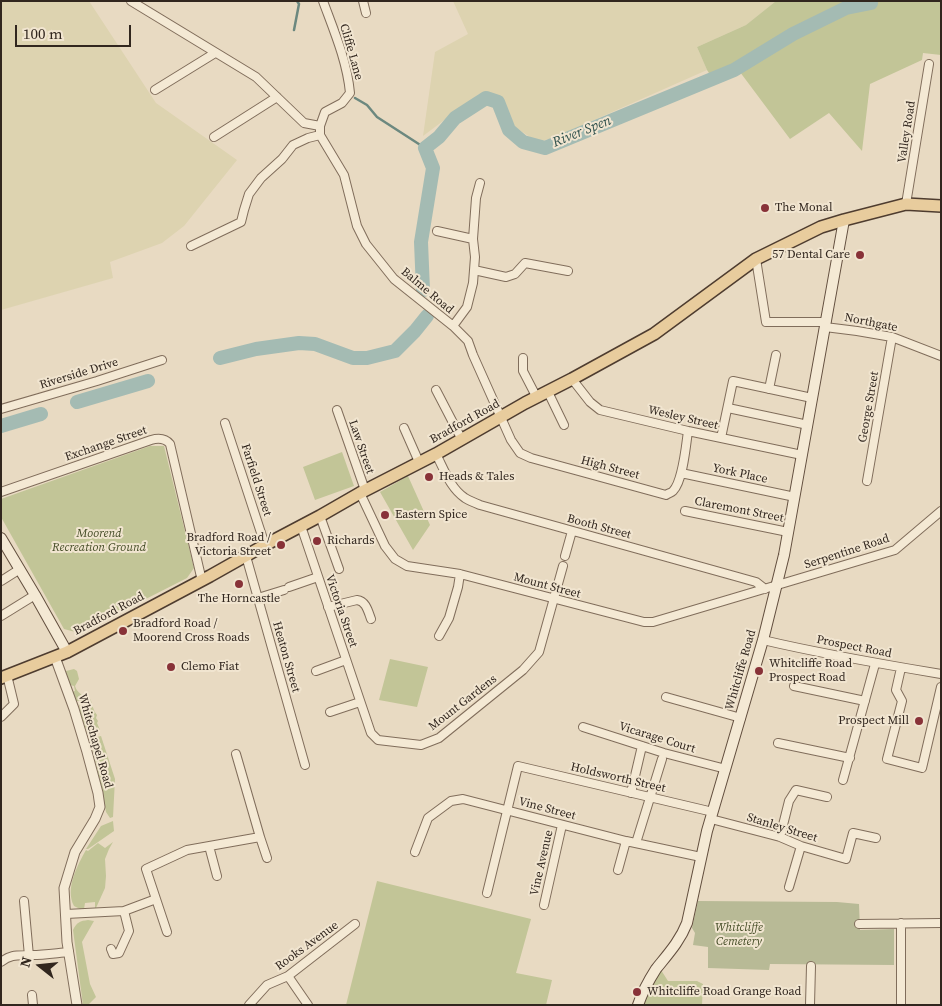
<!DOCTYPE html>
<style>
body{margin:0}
#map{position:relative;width:942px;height:1006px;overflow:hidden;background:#e8dac2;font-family:"Source Serif 4",serif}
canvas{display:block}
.frame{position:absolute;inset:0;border:2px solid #31261e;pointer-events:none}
.north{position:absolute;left:15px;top:941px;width:50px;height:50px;-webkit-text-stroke:4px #f1e5d0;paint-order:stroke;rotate:286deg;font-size:14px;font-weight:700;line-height:20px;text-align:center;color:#31261e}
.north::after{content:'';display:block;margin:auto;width:18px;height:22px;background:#31261e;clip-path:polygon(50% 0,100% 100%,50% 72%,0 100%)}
.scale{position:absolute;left:15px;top:25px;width:116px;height:22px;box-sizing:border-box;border:2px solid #31261e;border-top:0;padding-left:6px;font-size:15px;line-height:18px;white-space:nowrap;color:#31261e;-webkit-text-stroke:4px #f1e5d0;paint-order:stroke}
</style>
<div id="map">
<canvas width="942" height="1006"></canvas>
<div class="frame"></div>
<div class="north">N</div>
<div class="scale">100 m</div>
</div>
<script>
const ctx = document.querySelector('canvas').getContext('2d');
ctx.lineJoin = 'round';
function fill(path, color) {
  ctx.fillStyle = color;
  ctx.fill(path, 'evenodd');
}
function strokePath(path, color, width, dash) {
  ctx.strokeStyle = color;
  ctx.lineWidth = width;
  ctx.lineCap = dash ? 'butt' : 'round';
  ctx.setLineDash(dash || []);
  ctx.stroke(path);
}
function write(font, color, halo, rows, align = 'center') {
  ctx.font = font + ' "Source Serif 4",serif';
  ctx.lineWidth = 4;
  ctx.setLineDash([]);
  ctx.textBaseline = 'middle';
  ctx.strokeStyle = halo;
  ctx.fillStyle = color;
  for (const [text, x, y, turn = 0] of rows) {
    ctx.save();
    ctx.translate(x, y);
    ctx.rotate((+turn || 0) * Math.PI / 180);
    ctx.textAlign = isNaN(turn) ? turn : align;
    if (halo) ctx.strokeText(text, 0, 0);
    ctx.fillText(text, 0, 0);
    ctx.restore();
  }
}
const farmland = new Path2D(`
 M1,1H89L156,103L237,160L184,226L162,243L110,262L113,278L1,310Z
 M453,1H776L746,25L697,47L707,70L558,136L542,141L530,137L513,126L499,99L479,94L423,136L435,52L468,34Z`);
const green = new Path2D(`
 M776,1H941V55L923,53L922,60L870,84L862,151L829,113L790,139L740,72L715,82L707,70L697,47L746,25Z
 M150,446H164L194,568L187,578L79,633L64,629L1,517V499Z
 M342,452L354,486L315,500L303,467Z
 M408,476L430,525L413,550L380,492Z
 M390,659L428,667L417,707L379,700Z
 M74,669L77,671L79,679L75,686C77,693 83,696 89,697C93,703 92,709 97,715L96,718L98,721L97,723L100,730L94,734H88L79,712L80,701H75L72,692L75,691L74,686L67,684L65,674L66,671Z
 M101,736L115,779L113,817L110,818L106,812L101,786L90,739Z
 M113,821L114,831L88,849H86L101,826Z
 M113,842L109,849L105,859L106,876L105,888L96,908H95V902L85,903L84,909H80L74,906C65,889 77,866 86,850L88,851L98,843L105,848Z
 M377,881L531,919L516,973L552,980L546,1005H346Z
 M88,920L94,921L82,942L90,984L96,997L89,1004L83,1005L73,930C77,922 80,921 88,920Z
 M661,970L668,981H697L703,984L702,1005H641L653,982Z`);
const cemetery = new Path2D(`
 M698,901L837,902L859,904L860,930L894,929V965L770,964L769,970L708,968V947L693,945L695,933L692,928Z`);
const stream = new Path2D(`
 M294,30L299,4L297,1
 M355,98L367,105L377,117L425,148`);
const river = new Path2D(`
 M423,290L421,242L433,168L425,148L439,137L455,118L486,98L498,102L509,130L523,142L545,148L734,70L793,34L846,8L871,3
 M220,358L256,349L299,343L315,344L353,358H367L395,351L415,331L427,316
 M77,402L148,381
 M1,426L41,414`);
const minor = new Path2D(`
 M131,1L256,77L304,123L320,126
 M323,1C334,31 347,61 350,93L342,103L325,112L320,126V135L344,175L357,226L366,244L394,279L453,326L468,341L473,355L511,440L520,453L531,458L666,495C669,493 671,493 673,491C683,481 686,445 688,431
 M363,1L366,13
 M155,90L215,53
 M214,137L277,97
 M906,204L929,64
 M437,231L473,239L475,257L473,283L467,307L453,326
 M473,239L476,198L480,183
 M191,246L241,222L244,210L249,194L261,178L282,159L293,145L308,138L320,135
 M756,259L766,322H826
 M474,270L506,277L515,274L525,263L568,271
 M825,327L857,331L892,337L941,356
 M523,358V371L537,398
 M572,379L590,402L600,410L688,431L802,455
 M769,389L776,355
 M436,390L462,440
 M548,392L564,425
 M728,408L808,425
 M1,409L97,381L162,360
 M337,410L365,490
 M225,423L265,545
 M404,428L419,462
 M721,438L733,381L812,398
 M436,454C444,469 450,488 465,498C470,501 475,503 480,505L756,582L765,589
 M681,473L795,497
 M867,481L892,337
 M1,492L151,440C158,438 165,438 170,444L202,581
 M360,493L385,546L395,559L407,566L460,574L644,622H653L895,550L941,511
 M685,511L788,532
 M320,516L339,569
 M301,526L371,733L378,740L421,745L439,738L523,670L539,652L563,566
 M246,556L305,765
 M565,556L572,531
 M1,581L20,569
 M289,587L318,577
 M258,598L284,590
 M328,607L357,600C366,601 368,611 371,619
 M1,616L35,595
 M439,636L449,618L458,587L460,574
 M763,640C822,654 881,664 941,674
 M901,668L896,690L902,701L887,759L922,768L941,687
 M316,671L346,660
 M794,686L865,701
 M666,697L741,718
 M330,712L360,702
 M1,717L14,704L7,675
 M583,727L664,753L726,769
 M778,743L850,758
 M843,780L875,664
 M631,793L642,746
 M711,819L780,837L801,846L846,859L853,833L876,838
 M260,837L267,858
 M780,837L789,801L796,790L827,797
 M636,843L662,759
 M209,846L217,876
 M415,852L428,818L451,801L463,799L626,841L701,857
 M618,870L626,841
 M789,887L801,846
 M487,893L518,766L713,812
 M156,899L167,932
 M24,901L29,956
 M544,905L562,825
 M66,914L124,911L156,899L146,869L187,850L260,837L236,754
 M901,923V1005
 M859,924L941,923
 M111,949L113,954L119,953L129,931L124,911
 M1,962C12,953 20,956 32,955C44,955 57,953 69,952
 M288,976L308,1005
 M32,995L33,1005
 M249,1005L267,985L288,976L355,924
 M810,1005L811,966`);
const tertiary = new Path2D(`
 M55,657L74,709L87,752L98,793L100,807L95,819L75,852L64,888L67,942L77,1005`);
const secondary = new Path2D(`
 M1,538L35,595L67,652
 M638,1005C642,993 649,980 656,969C668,954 680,941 687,923L707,831L763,640L784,555L844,220`);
const primary = new Path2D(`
 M1,678L67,652L210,576L265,545L320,516L360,493L436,454L525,403L572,379L654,334L756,259L821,227L844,220L906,204L941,206`);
const markers = [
 [765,208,5,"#883238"],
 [860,255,5,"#883238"],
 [429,477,5,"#883238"],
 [385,515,5,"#883238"],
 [317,541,5,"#883238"],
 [281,545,5,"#883238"],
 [239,584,5,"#883238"],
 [123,631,5,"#883238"],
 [171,667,5,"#883238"],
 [759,671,5,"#883238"],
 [919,721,5,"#883238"],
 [637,992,5,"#883238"]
];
const streetNames = [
 ["Cliffe Lane",351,52,74],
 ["Valley Road",907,132,-81],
 ["Balme Road",427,291,40],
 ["Northgate",871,323,11],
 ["Riverside Drive",79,374,-17],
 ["George Street",869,407,-80],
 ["Wesley Street",683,418,13],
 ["Bradford Road",465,422,-29],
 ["Exchange Street",106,444,-19],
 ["Law Street",361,447,71],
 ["High Street",610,468,15],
 ["York Place",740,474,12],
 ["Farfield Street",256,480,72],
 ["Claremont Street",739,510,11],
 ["Booth Street",599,527,15],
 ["Serpentine Road",847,552,-18],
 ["Mount Street",547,586,15],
 ["Victoria Street",341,611,71],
 ["Bradford Road",109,614,-28],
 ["Prospect Road",854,647,11],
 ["Heaton Street",286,657,74],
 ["Whitcliffe Road",741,670,-74],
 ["Mount Gardens",463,703,-38],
 ["Vicarage Court",657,738,17],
 ["Whitechapel Road",95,741,74],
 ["Holdsworth Street",618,778,13],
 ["Vine Street",547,809,15],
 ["Stanley Street",782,828,17],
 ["Vine Avenue",542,863,-77],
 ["Rooks Avenue",307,946,-36]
];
const poiNames = [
 ["The Monal",775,208],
 ["57 Dental Care",850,255,"right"],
 ["Heads & Tales",439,477],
 ["Eastern Spice",395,515],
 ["Bradford Road /",271,538,"right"],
 ["Victoria Street",271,552,"right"],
 ["Richards",327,541],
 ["The Horncastle",239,599,"center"],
 ["Bradford Road /",133,624],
 ["Moorend Cross Roads",133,638],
 ["Whitcliffe Road",769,664],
 ["Prospect Road",769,678],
 ["Clemo Fiat",181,667],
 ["Prospect Mill",909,721,"right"],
 ["Whitcliffe Road Grange Road",647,992]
];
const parkNames = [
 ["Moorend",99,534],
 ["Recreation Ground",99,548],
 ["Whitcliffe",739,928],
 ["Cemetery",739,942]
];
const waterNames = [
 ["River Spen",582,132,-22]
];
fill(farmland, '#ddd3b0');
fill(green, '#c2c597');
fill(cemetery, '#b8ba96');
strokePath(stream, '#6c887f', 2.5);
strokePath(river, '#a4bbb3', 14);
strokePath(minor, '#806d5b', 10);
strokePath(tertiary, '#806d5b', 11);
strokePath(secondary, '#624e3e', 12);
strokePath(primary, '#4e3c2f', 14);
strokePath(minor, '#f4e9d4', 8);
strokePath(tertiary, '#f4e9d4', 9);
strokePath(secondary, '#f4e9d4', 10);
strokePath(primary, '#e8cc9d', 11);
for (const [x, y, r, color] of markers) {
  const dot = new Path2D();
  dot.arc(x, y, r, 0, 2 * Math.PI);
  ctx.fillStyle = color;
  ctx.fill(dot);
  strokePath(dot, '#f1e5d0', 2);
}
write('12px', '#31261e', '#f1e5d0', streetNames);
write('12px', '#31261e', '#f1e5d0', poiNames, 'left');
write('italic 12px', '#444c26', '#f1e5d0', parkNames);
write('italic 14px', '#2e504c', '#f1e5d0', waterNames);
</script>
